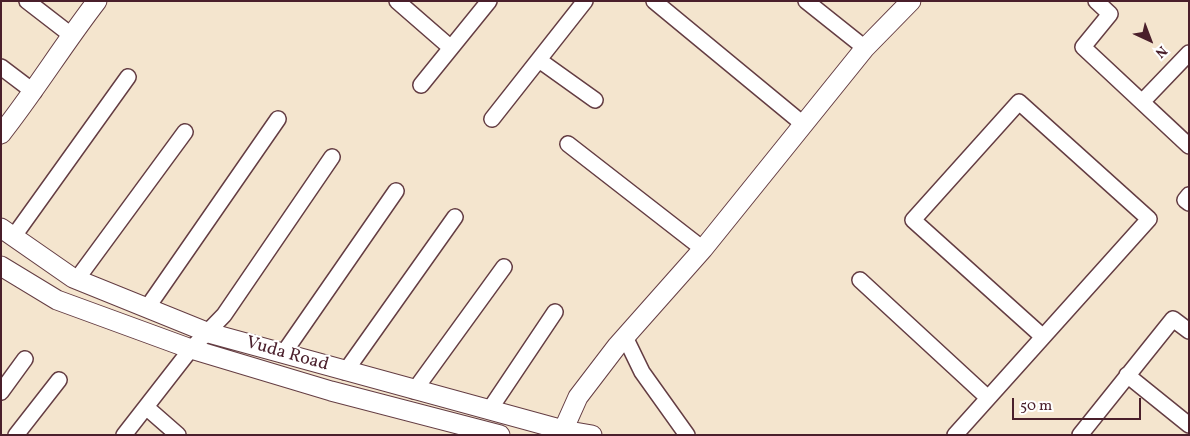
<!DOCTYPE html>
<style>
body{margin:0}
#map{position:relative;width:1190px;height:436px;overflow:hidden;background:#f4e5ce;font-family:Vollkorn,serif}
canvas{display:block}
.frame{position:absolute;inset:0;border:2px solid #4a1f2b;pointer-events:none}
.north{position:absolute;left:1125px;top:15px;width:50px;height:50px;-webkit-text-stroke:4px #fff;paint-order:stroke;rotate:137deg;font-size:14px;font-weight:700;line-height:20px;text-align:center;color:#4a1f2b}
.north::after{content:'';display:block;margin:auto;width:18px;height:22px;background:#4a1f2b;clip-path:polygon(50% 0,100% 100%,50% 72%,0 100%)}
.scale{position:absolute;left:1012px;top:398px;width:129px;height:22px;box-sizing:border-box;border:2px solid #4a1f2b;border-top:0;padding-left:6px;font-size:15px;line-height:18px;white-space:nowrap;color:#4a1f2b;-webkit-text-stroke:4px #fff;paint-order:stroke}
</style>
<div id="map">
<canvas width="1190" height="436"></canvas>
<div class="frame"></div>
<div class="north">N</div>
<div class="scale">50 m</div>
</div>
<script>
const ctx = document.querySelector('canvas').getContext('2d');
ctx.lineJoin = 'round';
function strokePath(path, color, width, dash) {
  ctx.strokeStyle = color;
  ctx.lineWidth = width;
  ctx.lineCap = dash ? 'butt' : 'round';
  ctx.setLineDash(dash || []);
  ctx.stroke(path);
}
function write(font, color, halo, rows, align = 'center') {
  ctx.font = font + ' Vollkorn,serif';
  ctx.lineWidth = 4.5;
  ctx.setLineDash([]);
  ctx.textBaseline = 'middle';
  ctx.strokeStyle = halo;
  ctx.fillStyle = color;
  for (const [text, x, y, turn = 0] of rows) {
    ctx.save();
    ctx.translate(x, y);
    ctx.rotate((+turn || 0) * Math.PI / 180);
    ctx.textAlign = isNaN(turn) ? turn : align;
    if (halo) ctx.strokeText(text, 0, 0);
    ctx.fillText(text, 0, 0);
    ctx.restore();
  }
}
const minor = new Path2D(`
 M27,1L71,35
 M397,1L451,48
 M654,1L803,124
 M806,1L865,48
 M1096,1L1110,14L1083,47L1189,146
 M539,60L595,100
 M1,67L34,92
 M421,85L489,1
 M1142,102L1189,53
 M492,119L585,1
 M568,144L703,249
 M1189,195L1185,200L1189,203
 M14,236L128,77
 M77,279L185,132
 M860,280L988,398
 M147,308L278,119
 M625,337L642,372L687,435
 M283,354L396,191
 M345,372L455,217
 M1127,375L1189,425
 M414,391L504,267
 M1,392L25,359
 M146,407L178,435
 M490,409L555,312
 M16,435L59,380
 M124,435L191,349L224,315L332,157
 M955,435L1149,219L1019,102L913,220L1042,336
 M1080,435L1173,319L1189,331`);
const tertiary = new Path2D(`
 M1,134C35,91 63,45 97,1
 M1,228L73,278L209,333L563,430L592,435
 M1,266L57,300L191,349L331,391L500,435
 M561,435L578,397L617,346L703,249L865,48L911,1`);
const streetNames = [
 ["Vuda Road",287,355,16]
];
strokePath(minor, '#643d43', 18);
strokePath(tertiary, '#643d43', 21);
strokePath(minor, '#fff', 15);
strokePath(tertiary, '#fff', 19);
write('18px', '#4a1f2b', '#fff', streetNames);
</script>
